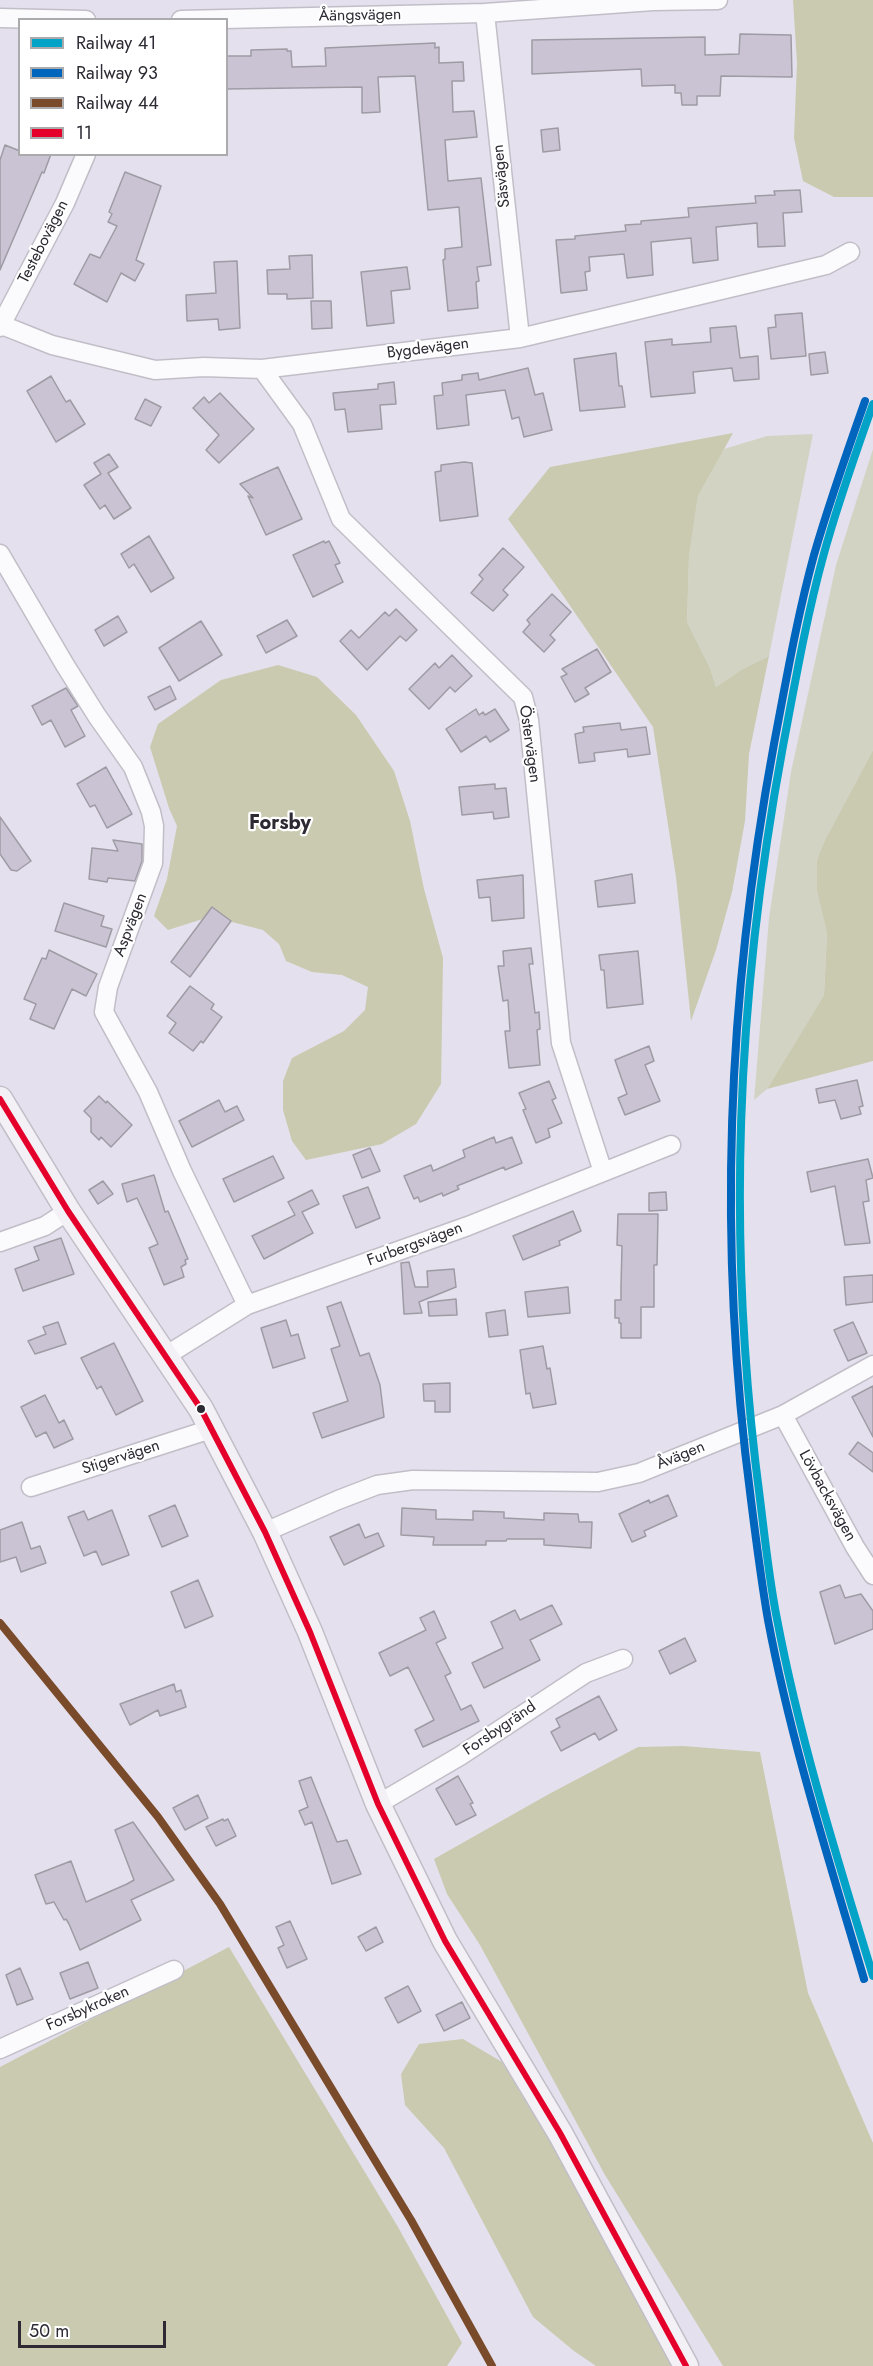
<!DOCTYPE html>
<meta charset="utf-8">
<style>
body{margin:0}
#map{position:relative;width:873px;height:2366px;overflow:hidden;background:#e5e0ed;font-family:Jost,sans-serif}
canvas{display:block}
.legend{position:absolute;left:18px;top:18px;width:210px;height:138px;box-sizing:border-box;background:#fff;border:2px solid #abaaad;margin:0;padding:8px 10px;list-style:none;font-size:18px;color:#2d2a33}
.legend li{display:flex;align-items:center;gap:12px;height:30px}
.legend b{width:30px;border:2px solid #abaaad}
.scale{position:absolute;left:18px;top:2321px;width:148px;height:27px;box-sizing:border-box;border:3px solid #2d2a33;border-top:0;padding-left:8px;font-size:18px;line-height:21px;white-space:nowrap;color:#2d2a33;-webkit-text-stroke:4px #fff;paint-order:stroke}
</style>
<div id="map">
<canvas width="873" height="2366"></canvas>
<ul class="legend">
<li><b style="height:8px;background:#02a3c6"></b>Railway 41</li>
<li><b style="height:8px;background:#0065bd"></b>Railway 93</li>
<li><b style="height:8px;background:#7a4b2a"></b>Railway 44</li>
<li><b style="height:8px;background:#e4002b"></b>11</li>
</ul>
<div class="scale">50 m</div>
</div>
<script>
const ctx = document.querySelector('canvas').getContext('2d');
ctx.lineJoin = 'round';
function fill(path, color) {
  ctx.fillStyle = color;
  ctx.fill(path, 'evenodd');
}
function strokePath(path, color, width, dash) {
  ctx.strokeStyle = color;
  ctx.lineWidth = width;
  ctx.lineCap = dash ? 'butt' : 'round';
  ctx.setLineDash(dash || []);
  ctx.stroke(path);
}
function write(font, color, halo, rows, align = 'center') {
  ctx.font = font + ' Jost,sans-serif';
  ctx.lineWidth = 4.5;
  ctx.setLineDash([]);
  ctx.textBaseline = 'middle';
  ctx.strokeStyle = halo;
  ctx.fillStyle = color;
  for (const [text, x, y, turn = 0] of rows) {
    ctx.save();
    ctx.translate(x, y);
    ctx.rotate((+turn || 0) * Math.PI / 180);
    ctx.textAlign = isNaN(turn) ? turn : align;
    if (halo) ctx.strokeText(text, 0, 0);
    ctx.fillText(text, 0, 0);
    ctx.restore();
  }
}
const green = new Path2D(`
 M813,434L769,656L741,670L716,687L710,668L687,622L689,557L698,496L724,449L767,436Z
 M873,449V750L825,840L818,861L817,891L827,932L824,995L767,1089L754,1100L769,918L791,772L836,565Z`);
const forest = new Path2D(`
 M793,0H873V197H834L803,181L794,138L797,63Z
 M733,433L698,496L689,557L687,622L710,668L716,687L741,670L769,656L749,754L745,821L732,892L716,950L691,1021L676,877L653,727L560,591L508,519L550,467Z
 M278,665L317,677L356,715L394,771L410,821L424,889L443,958L441,1084L416,1124L382,1144L306,1160L292,1141L283,1110V1081L292,1058L344,1031L365,1010L368,987L342,975L312,972L286,961L279,944L263,930L232,922L209,917L168,930L154,916L167,879L177,826L169,808L150,747L158,724L221,680Z
 M873,750V1061L767,1089L824,995L827,933L817,891V861L825,840Z
 M683,1746L760,1752L808,1993L873,2143V2366H723L605,2175L480,1945L447,1894L434,1859L549,1794L638,1747Z
 M229,1947L398,2227L462,2343L447,2366H0V2067Z
 M463,2039L502,2062L554,2148L673,2366H596L574,2351L533,2317L444,2148L405,2105L401,2074L419,2044Z`);
const building = new Path2D(`
 M740,34L791,35L792,77L721,76L720,96H697V105H682L681,93H675V85L642,86L641,69L532,74V40L705,37V55L739,54Z
 M435,43V48L439,47V63L463,62L464,81H452L453,112L474,111L477,137L445,140L448,181L481,178L491,265L477,267L479,281L476,282L478,308L448,311L443,260L445,259V249L462,247L459,207L428,210L415,76L378,77L380,112L362,113V87L226,89V56H251V50L287,49V51H291L292,67L326,66L325,48Z
 M558,128L560,150L543,152L541,130Z
 M5,145L20,151V154H51L44,173L42,172L0,270V160Z
 M125,172L161,186L136,260L144,264L135,281L121,273L107,302L74,284L90,254L100,258L117,226L108,222L112,214L109,212Z
 M800,190L802,212L783,213L785,246L758,247L757,223L716,227L718,260L693,263L691,238L651,242L653,275L627,278L624,254L589,257L590,271L585,272L587,290L561,293L556,240L575,239V236L626,231L625,225L641,224V221L689,217L688,208L756,203L755,196L775,195L774,191Z
 M312,255L313,298L287,299V294H268L267,270L290,269L289,256Z
 M237,261L240,328L219,330L218,319L187,321L186,295L216,293L214,262Z
 M407,267L410,289L391,291L394,323L367,326L361,272Z
 M311,301H331L332,328L312,329Z
 M802,313L806,356L771,359L768,328L776,327L775,315Z
 M736,326L740,358L758,356L759,379L734,381L732,368L693,372L695,393L651,397L645,342L672,339V345L711,342L710,328Z
 M825,352L828,373L811,375L809,354Z
 M616,353L619,386H622L625,407L580,411L574,359Z
 M528,368L535,395L543,393L552,430L524,437L519,417L512,419L505,390L466,395L469,425L437,429L434,396L443,395L442,383L462,380V375L478,373L479,380Z
 M51,376L66,402L70,400L85,424L56,442L27,391Z
 M394,382L396,404L380,405L382,429L348,432L345,409L335,410L333,393L378,389V384Z
 M220,393L254,429L219,463L206,450L219,435L193,408L204,397L209,403Z
 M145,399L161,407L151,426L135,419Z
 M109,454L118,467L108,473L131,508L114,519L105,505L100,509L84,485L101,474L94,463Z
 M464,462L472,463L478,516L440,521L435,472L441,471V465Z
 M278,467L302,519L266,535L248,496L253,498L240,484Z
 M149,536L174,578L151,592L134,564L129,568L121,554Z
 M324,541L325,543L329,541L340,563L335,565L343,582L313,597L293,555Z
 M503,548L524,567L503,590L508,595L493,611L471,593L483,579L479,575Z
 M552,594L571,612L550,635L555,640L544,652L523,632L530,624L527,620Z
 M396,609L417,630L406,641L400,636L367,670L340,641L351,630L359,638L385,612L389,616Z
 M118,616L127,632L104,646L95,630Z
 M287,620L297,636L266,653L257,636Z
 M201,621L222,655L179,681L159,648Z
 M597,649L611,672L585,688L589,694L575,702L561,677L567,674L562,669Z
 M452,655L472,676L455,692L450,687L429,709L409,689L435,663L439,668Z
 M170,686L176,699L155,710L148,697Z
 M66,688L78,706L71,710L85,736L65,747L51,720L42,725L32,706Z
 M476,709L479,715L483,712L485,715L495,709L509,730L490,742L486,736L461,752L446,729Z
 M620,723L621,730L646,727L650,754L628,757L627,749L594,753L595,761L579,763L575,734L584,732L583,727Z
 M106,767L132,814L107,828L95,805L90,807L77,784Z
 M495,784V789L506,788L509,817L494,819L493,812L462,815L459,787Z
 M0,817L31,861L17,871L11,870L0,854Z
 M113,840L142,844V861L135,881L108,878L107,882L89,879L92,848L118,851Z
 M632,874L635,903L598,907L595,881Z
 M523,875L524,918L492,921L490,897L479,898L477,880Z
 M64,903L104,916L101,926L112,929L106,947L55,931Z
 M212,907L231,921L190,977L171,962Z
 M531,948L533,964H529L535,1013L539,1012L540,1029L537,1030L540,1065L509,1068L505,1031H510L508,1000L503,1001L498,966H504L503,951Z
 M49,950L97,974L86,996L72,989L54,1029L30,1019L36,1004L24,999L42,958L46,959Z
 M638,951L643,1004L607,1008L604,970H601L599,955Z
 M190,986L214,1004L211,1009L222,1017L203,1043L201,1041L193,1051L169,1033L176,1023L167,1016Z
 M649,1046L654,1061L645,1065L660,1101L625,1115L618,1098L627,1094L615,1060Z
 M857,1080L863,1106L859,1107L861,1114L841,1119L835,1100L819,1103L816,1089Z
 M549,1081L556,1098L552,1100L562,1123L548,1129L550,1137L536,1143L523,1110L526,1109L519,1093Z
 M99,1096L106,1103L107,1101L132,1125L111,1147L101,1137L99,1140L91,1132V1118L84,1111Z
 M219,1100L225,1112L237,1106L244,1120L192,1147L179,1121Z
 M494,1137L496,1143L512,1137L522,1163L505,1170L504,1167L457,1186L459,1189L443,1196L442,1193L420,1202L418,1197L414,1199L404,1176L431,1165L433,1171L465,1157L463,1150Z
 M370,1148L380,1171L362,1178L353,1155Z
 M273,1156L284,1178L234,1202L223,1179Z
 M868,1159L873,1178L866,1180L869,1201L863,1202L870,1243L845,1245L835,1186L811,1192L807,1172Z
 M154,1175L165,1212L168,1211L188,1259L185,1260L186,1264L181,1267L184,1277L164,1285L149,1248L158,1244L137,1198L127,1202L122,1184Z
 M103,1181L113,1194L98,1204L89,1190Z
 M368,1187L380,1218L356,1228L343,1196Z
 M312,1190L319,1204L302,1212L313,1233L264,1259L252,1236L295,1215L288,1202Z
 M666,1192L667,1210L649,1211V1193Z
 M573,1211L581,1231L559,1241L560,1245L523,1260L513,1236Z
 M618,1214H658L657,1265H654V1307H641V1338H621V1323H619V1318H615V1300H621V1287L622,1246L617,1245Z
 M61,1238L74,1274L23,1291L15,1269L39,1260L34,1247Z
 M409,1262L415,1287H428L427,1271L454,1269L456,1287L419,1302L422,1313L404,1314L401,1263Z
 M873,1275V1302L846,1305L844,1277Z
 M568,1287L570,1313L528,1317L525,1292Z
 M456,1299L457,1315L429,1316L428,1302Z
 M341,1302L360,1356L369,1353L380,1385L384,1417L322,1438L313,1413L348,1401L331,1349L340,1346L327,1307Z
 M505,1310L508,1335L489,1337L486,1313Z
 M286,1320L291,1336L298,1334L305,1358L273,1368L261,1328Z
 M58,1322L66,1344L35,1354L28,1341L46,1334L43,1327Z
 M853,1322L867,1353L848,1361L834,1330Z
 M114,1343L143,1401L116,1415L101,1386L97,1389L81,1358Z
 M543,1346L547,1369L550,1368L556,1404L533,1408L530,1393L526,1394L520,1350Z
 M450,1383V1412H435V1401H424L423,1384Z
 M873,1386V1437L852,1397Z
 M45,1395L59,1423L64,1420L73,1439L54,1448L46,1432L36,1437L21,1407Z
 M858,1442L873,1453V1472L849,1454Z
 M668,1495L677,1516L644,1531L646,1536L632,1542L619,1514L649,1500L650,1503Z
 M175,1505L188,1536L162,1547L149,1516Z
 M402,1508L436,1510V1519L473,1520V1511L504,1512V1518L544,1520V1513L578,1514L579,1522H592L591,1548L544,1545V1539H507L506,1541H486V1545H433L434,1537L401,1535Z
 M112,1510L129,1555L102,1565L96,1551L84,1556L68,1517L84,1511L88,1520Z
 M22,1522L31,1549L40,1546L46,1563L21,1572L16,1557L0,1562V1530Z
 M359,1524L365,1538L378,1533L384,1546L344,1565L330,1537Z
 M198,1580L213,1616L185,1628L171,1592Z
 M840,1585L845,1598L861,1594L873,1611V1629L835,1644L820,1592Z
 M552,1605L562,1624L530,1640L540,1660L484,1688L472,1663L503,1648L491,1622L515,1610L520,1620Z
 M434,1611L446,1638L436,1643L451,1673L445,1676L461,1710L471,1705L479,1721L423,1747L415,1730L434,1720L408,1667L390,1676L379,1653L426,1630L420,1618Z
 M685,1638L696,1661L670,1674L659,1651Z
 M174,1684L176,1692L181,1690L186,1707L160,1716L158,1710L130,1725L120,1704Z
 M599,1696L617,1730L599,1740L595,1733L561,1751L551,1732L560,1727L556,1719Z
 M458,1776L473,1803L470,1804L476,1815L456,1825L436,1789Z
 M311,1777L337,1842L347,1840L361,1874L332,1884L312,1822L305,1825L299,1811L308,1807L299,1781Z
 M198,1795L208,1818L185,1830L173,1808Z
 M223,1819L224,1821L228,1819L236,1836L216,1846L206,1827Z
 M133,1822L174,1880L131,1900L141,1920L80,1950L69,1924L66,1919L64,1920L54,1902L46,1904L35,1875L71,1861L86,1902L127,1884L134,1880L115,1830Z
 M290,1921L307,1959L287,1968L278,1948L284,1945L276,1927Z
 M376,1927L383,1942L366,1951L358,1937Z
 M88,1962L98,1988L70,1999L60,1973Z
 M20,1968L33,1999L17,2005L6,1975Z
 M408,1986L421,2011L398,2023L385,1998Z
 M462,2002L470,2018L444,2031L436,2015Z`);
const street = new Path2D(`
 M485,13L520,338
 M0,18L86,20
 M181,20L485,13L653,1L718,0
 M2,325L52,345L155,370L204,367L262,369L520,338L826,265L850,252
 M0,327L65,203L86,154
 M262,369L302,424L341,519L523,697L529,720L561,1043L603,1172
 M0,554L65,665L97,716L133,767L151,812L154,826L153,863L108,987L104,1012L148,1092L182,1171L247,1305
 M0,1242L45,1226L68,1211
 M166,1353L175,1350L247,1305L468,1226L671,1145
 M783,1415L855,1547L873,1575
 M31,1487L211,1429
 M265,1532L338,1500L377,1485L413,1480L598,1482L639,1473L783,1415L873,1365
 M378,1804L460,1756L586,1673L623,1659
 M0,2049L174,1970`);
const secondary = new Path2D(`
 M0,1099L68,1211L201,1409L265,1532L310,1632L378,1804L445,1941L560,2133L686,2366`);
const bus1 = new Path2D(`
 M0,1099L68,1211L201,1409L265,1532L310,1632L378,1804L445,1941L560,2133L686,2366`);
const rail1 = new Path2D(`
 M873,404C855,455 837,505 823,557C806,619 795,683 783,746C736,999 726,1243 760,1499C765,1539 769,1579 777,1619C800,1740 837,1858 873,1976`);
const rail2 = new Path2D(`
 M864,1979C829,1860 791,1742 768,1620C761,1580 756,1540 751,1500C717,1243 727,998 774,744C786,681 797,617 814,555C829,503 847,452 865,401`);
const rail3 = new Path2D(`
 M0,1623L158,1817L220,1904L411,2220L492,2366`);
const markers = [
 [201,1409,5,"#2d2a33"]
];
const streetNames = [
 ["Åängsvägen",360,16,-1],
 ["Säsvägen",502,176,-96],
 ["Testebovägen",44,242,-63],
 ["Bygdevägen",428,349,-7],
 ["Östervägen",529,744,82],
 ["Aspvägen",131,925,-69],
 ["Furbergsvägen",415,1245,-20],
 ["Åvägen",681,1456,-22],
 ["Stigervägen",121,1458,-18],
 ["Lövbacksvägen",827,1496,61],
 ["Forsbygränd",500,1729,-34],
 ["Forsbykroken",88,2009,-24]
];
const quarterNames = [
 ["Forsby",280,824]
];
fill(green, '#d3d3c4');
fill(forest, '#c9caaf');
fill(building, '#cac3d3');
strokePath(building, '#9f9ba4', 1.5);
strokePath(street, '#c2bec8', 21);
strokePath(secondary, '#c2bec8', 27);
strokePath(street, '#fbfafc', 18);
strokePath(secondary, '#f3f1f6', 24);
strokePath(bus1, '#e4002b', 6);
strokePath(rail1, '#02a3c6', 8);
strokePath(rail2, '#0065bd', 8);
strokePath(rail3, '#7a4b2a', 8);
for (const [x, y, r, color] of markers) {
  const dot = new Path2D();
  dot.arc(x, y, r, 0, 2 * Math.PI);
  ctx.fillStyle = color;
  ctx.fill(dot);
  strokePath(dot, '#fff', 2);
}
write('16px', '#2d2a33', '#fff', streetNames);
write('bold 20px', '#2d2a33', '#fff', quarterNames);
</script>
